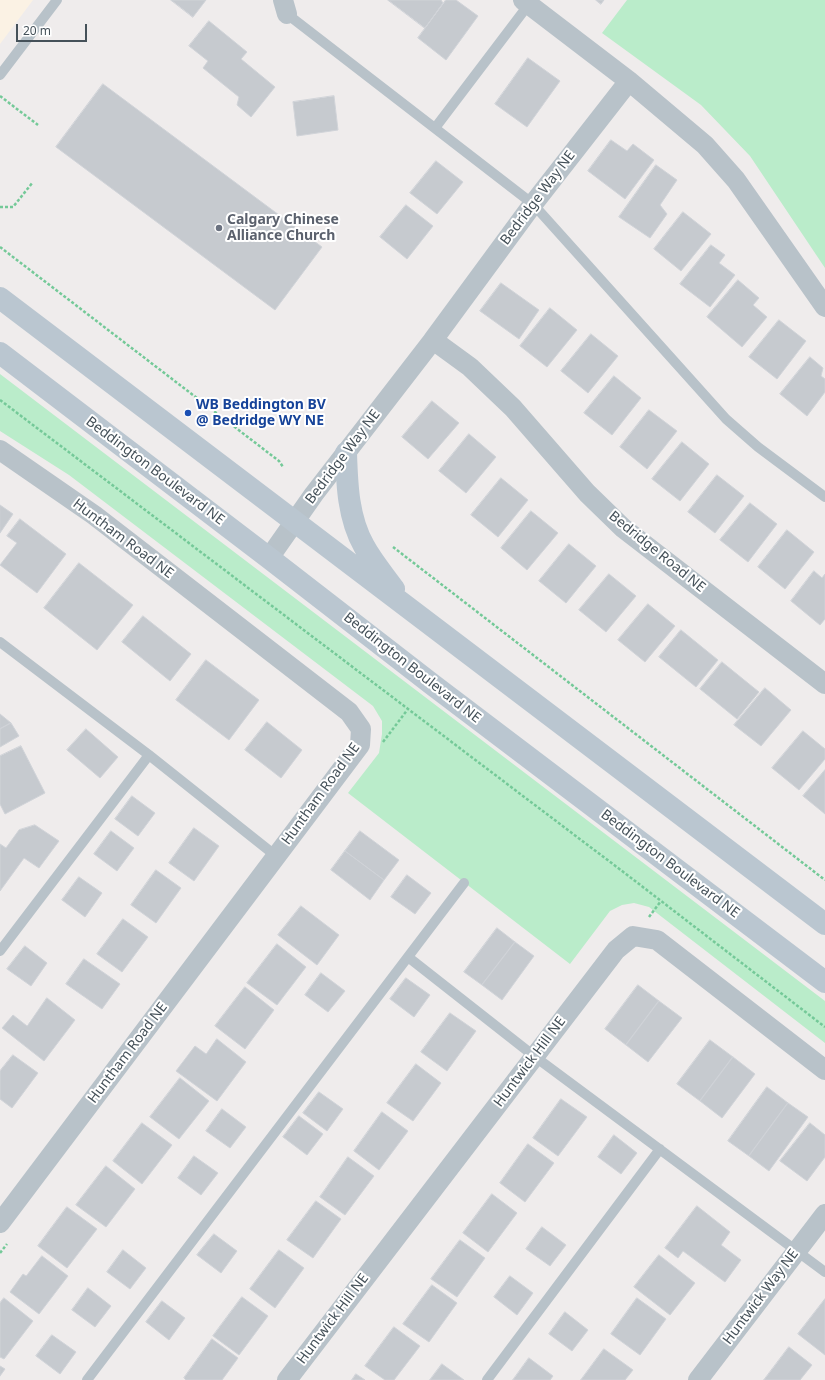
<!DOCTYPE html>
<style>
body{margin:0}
#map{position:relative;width:825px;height:1380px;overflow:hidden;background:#efecec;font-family:"Noto Sans",sans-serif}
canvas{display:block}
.scale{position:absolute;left:16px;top:24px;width:71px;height:18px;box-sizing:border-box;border:2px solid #455159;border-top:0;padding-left:5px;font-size:12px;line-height:14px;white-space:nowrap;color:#455159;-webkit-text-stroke:3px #fff;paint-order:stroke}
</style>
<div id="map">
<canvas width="825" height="1380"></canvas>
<div class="scale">20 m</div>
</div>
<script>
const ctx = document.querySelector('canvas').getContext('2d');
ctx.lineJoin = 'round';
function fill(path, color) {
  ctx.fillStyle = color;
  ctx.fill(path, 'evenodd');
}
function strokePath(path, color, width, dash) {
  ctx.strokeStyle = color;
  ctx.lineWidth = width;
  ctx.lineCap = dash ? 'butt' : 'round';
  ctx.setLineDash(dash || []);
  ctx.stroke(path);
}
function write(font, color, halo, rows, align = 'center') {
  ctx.font = font + ' "Noto Sans",sans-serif';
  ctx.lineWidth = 4;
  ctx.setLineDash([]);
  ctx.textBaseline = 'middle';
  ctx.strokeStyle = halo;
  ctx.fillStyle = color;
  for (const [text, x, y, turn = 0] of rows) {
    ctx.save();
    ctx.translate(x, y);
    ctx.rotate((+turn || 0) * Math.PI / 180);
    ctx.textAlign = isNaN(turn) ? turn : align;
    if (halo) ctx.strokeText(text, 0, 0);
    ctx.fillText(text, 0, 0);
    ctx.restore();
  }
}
const commercial = new Path2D(`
 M0,0H33L0,44Z`);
const green = new Path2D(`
 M627,0H825V268L750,156L701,105L602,33Z
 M0,374L825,1001V1043L649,907L634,903L622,905L610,911L570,964L348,793L379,753L382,734V721L373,706L69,475L0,431Z`);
const building = new Path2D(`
 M171,0H206L193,17Z
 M388,0H441L443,3L425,28Z
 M446,0H456L478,16L446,60L418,38Z
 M596,0H604L601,4Z
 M209,21L247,52L241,59L275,87L251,117L237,105L239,97L203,68L208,61L189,46Z
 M528,58L560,81L527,127L495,104Z
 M103,84L322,247L275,310L56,147Z
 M334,96L338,130L297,136L293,102Z
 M611,140L627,151L633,144L654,160L625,199L588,171Z
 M436,161L463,182L437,214L410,193Z
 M656,165L677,180L660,205L667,214L650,238L619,217Z
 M406,205L433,226L407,259L380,237Z
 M683,212L711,234L681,271L654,249Z
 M711,245L725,255L719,263L735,275L710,307L680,284Z
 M738,280L759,298L753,305L767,317L742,347L707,317Z
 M501,283L539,310L519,339L480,311Z
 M550,308L577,330L547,367L520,346Z
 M779,320L806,341L777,379L749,357Z
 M591,334L618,356L588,393L561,371Z
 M810,357L823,368L821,376L825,379V392L807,416L780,394Z
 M614,376L641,398L612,435L584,413Z
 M432,401L459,423L428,459L402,437Z
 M649,410L677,431L647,469L620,447Z
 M469,434L496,457L466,493L439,471Z
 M682,442L709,464L680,501L652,479Z
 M717,475L744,496L715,533L688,512Z
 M501,478L528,500L498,537L471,515Z
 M750,503L777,524L748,562L720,540Z
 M0,505L13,514L0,533Z
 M531,511L558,533L527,570L501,548Z
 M20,519L66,554L37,593L0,565L17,543L7,536Z
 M787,530L814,552L785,589L758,567Z
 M569,544L596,566L566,603L539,581Z
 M79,563L133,605L97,650L44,608Z
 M814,571L822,578L825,574V619L820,625L791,601Z
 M609,574L636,596L606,632L579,610Z
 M648,604L675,626L645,662L618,640Z
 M143,616L191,654L170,681L122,642Z
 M681,630L718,660L696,687L659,657Z
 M206,660L259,700L229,740L176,700Z
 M722,662L759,692L737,719L700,689Z
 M765,688L791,710L761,746L734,725Z
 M0,714L11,723L0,729Z
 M267,722L302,750L281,778L245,750Z
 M11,723L19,736L0,747V729Z
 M86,729L118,757L100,778L67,750Z
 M803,731L825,749V759L799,790L772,768Z
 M21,746L45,793L5,814L0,804V756Z
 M825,770V814L803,796Z
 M132,796L155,813L138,836L115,819Z
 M35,825L59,841L39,868L24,858L0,891V844L6,848L19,830Z
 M194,828L219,846L194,881L169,863Z
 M111,831L134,848L117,871L94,854Z
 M360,831L399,860L384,880L345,851Z
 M345,851L384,880L370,900L331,870Z
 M156,870L181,888L156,923L131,905Z
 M407,875L431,893L415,914L391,897Z
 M79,877L102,893L85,917L62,900Z
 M301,906L339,935L317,965L278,935Z
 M123,919L148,937L122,972L97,954Z
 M497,928L515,942L482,985L464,972Z
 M515,942L534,956L502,1000L482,985Z
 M277,944L306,967L277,1005L247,983Z
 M25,946L47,963L31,986L7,969Z
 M84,959L120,984L102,1009L66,984Z
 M321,973L345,991L328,1012L305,995Z
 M406,978L430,995L414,1017L390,999Z
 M638,985L659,1001L626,1045L605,1029Z
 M245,987L274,1010L245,1049L215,1026Z
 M47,998L75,1020L44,1061L2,1028L13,1015L27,1026Z
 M659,1001L682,1018L648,1062L626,1045Z
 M450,1013L476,1031L447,1071L421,1052Z
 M217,1039L246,1062L217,1101L176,1071L195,1046L206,1054Z
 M710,1040L733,1057L700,1101L677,1084Z
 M13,1055L38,1073L12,1108L0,1099V1071Z
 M733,1057L755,1074L722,1118L700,1101Z
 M416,1064L441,1083L413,1121L387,1103Z
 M180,1078L209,1101L179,1139L150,1117Z
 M767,1087L788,1103L749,1156L728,1141Z
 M319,1092L343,1109L327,1131L303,1113Z
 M561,1099L587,1117L558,1156L533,1138Z
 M788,1103L808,1117L769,1171L749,1156Z
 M222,1109L246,1127L230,1148L206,1131Z
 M382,1112L408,1131L379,1170L354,1151Z
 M299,1116L323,1134L307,1155L283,1137Z
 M142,1123L172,1145L142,1184L113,1161Z
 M810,1123L825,1135V1157L807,1181L780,1161Z
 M614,1135L637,1153L621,1174L598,1157Z
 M528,1144L554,1163L525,1202L500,1183Z
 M194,1156L218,1173L201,1195L178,1178Z
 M348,1157L374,1176L345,1215L320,1197Z
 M106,1166L135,1189L106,1227L76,1205Z
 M492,1194L517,1213L488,1252L463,1233Z
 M316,1201L341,1219L313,1258L287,1240Z
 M697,1206L730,1232L721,1245L741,1260L725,1282L683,1251L678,1258L665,1248Z
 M67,1207L97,1229L67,1268L38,1246Z
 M542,1227L566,1245L550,1266L526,1249Z
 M214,1234L237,1251L221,1273L197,1255Z
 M460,1240L485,1258L457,1297L431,1279Z
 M123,1250L146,1268L130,1289L107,1272Z
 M279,1250L304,1268L275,1308L250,1289Z
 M659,1255L695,1283L670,1315L634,1287Z
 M42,1256L68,1276L39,1314L10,1292L23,1274L26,1276Z
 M510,1276L533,1293L517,1315L494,1297Z
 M432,1285L457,1303L429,1342L403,1324Z
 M88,1288L111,1306L95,1327L72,1310Z
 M242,1297L268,1316L239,1355L213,1336Z
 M4,1298L33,1321L4,1359L0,1357V1303Z
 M637,1298L666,1319L640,1355L611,1334Z
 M825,1299V1355L798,1334Z
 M162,1301L185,1318L169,1340L146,1322Z
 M565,1312L588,1330L572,1351L549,1334Z
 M394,1327L420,1346L394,1380H385L365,1366Z
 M52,1335L76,1352L60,1374L36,1356Z
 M212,1339L238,1358L222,1380H186L184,1378Z
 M789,1347L812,1365L800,1380H764Z
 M604,1349L633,1370L625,1380H581Z
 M529,1358L553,1376L550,1380H513Z
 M442,1364L464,1380H430Z
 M0,1366L5,1369L0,1376Z
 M356,1374L365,1380H352Z`);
const path = new Path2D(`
 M0,96L38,125
 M0,207H13L33,182
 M0,247L279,461L283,467
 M0,400L626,874L825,1027
 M393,547L825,880
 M383,742L408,709
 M649,917L661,901
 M0,1253L7,1244`);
const service = new Path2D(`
 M287,14L533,204L726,419L758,447L825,497
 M0,75L57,0
 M435,128L529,4
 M0,642L149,755L276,856
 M0,951L149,755
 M408,957L534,1056L825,1272
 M87,1380L464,883
 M487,1380L660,1149`);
const minor = new Path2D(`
 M283,0L287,14
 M523,0L629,81
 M433,340L470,367L513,408L587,493L623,528L825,684
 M0,450L94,515L349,712L361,729L360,745L0,1223
 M269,558L314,494L433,340L533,204L629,81L705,145L736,180L825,307
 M287,1380L616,950L633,936L657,940L825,1070
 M698,1380L825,1214`);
const secondary = new Path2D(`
 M0,298L825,924
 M0,353L269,558L433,685L825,982
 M346,453C347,484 348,518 364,546C372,561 384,575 394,589`);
const markers = [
 [219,228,4,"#6b7280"],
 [188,413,4,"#1a4fb4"]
];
const streetNames = [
 ["Bedridge Way NE",538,198,-53],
 ["Bedridge Way NE",343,457,-53],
 ["Beddington Boulevard NE",155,471,37],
 ["Huntham Road NE",123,539,37],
 ["Bedridge Road NE",657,552,39],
 ["Beddington Boulevard NE",412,668,38],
 ["Huntham Road NE",321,794,-54],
 ["Beddington Boulevard NE",670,864,37],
 ["Huntham Road NE",128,1053,-53],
 ["Huntwick Hill NE",530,1062,-53],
 ["Huntwick Way NE",761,1297,-53],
 ["Huntwick Hill NE",333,1319,-53]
];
const worshipNames = [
 ["Calgary Chinese",227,220],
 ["Alliance Church",227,236]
];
const transitNames = [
 ["WB Beddington BV",196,405],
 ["@ Bedridge WY NE",196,421]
];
fill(commercial, '#fbf2e4');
fill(green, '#baecca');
fill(building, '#c6cacf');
strokePath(building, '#d0d3d8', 1);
strokePath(path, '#74c998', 2.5, [3, 2]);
strokePath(service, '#b8c2c9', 10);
strokePath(minor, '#b8c2c9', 20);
strokePath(secondary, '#bac6d0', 22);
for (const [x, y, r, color] of markers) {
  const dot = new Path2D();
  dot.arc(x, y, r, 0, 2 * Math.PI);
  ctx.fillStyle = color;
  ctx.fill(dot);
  strokePath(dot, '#fff', 1.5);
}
write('14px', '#455159', '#fff', streetNames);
write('bold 14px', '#5b616d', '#fff', worshipNames, 'left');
write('bold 14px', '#164399', '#fff', transitNames, 'left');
</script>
